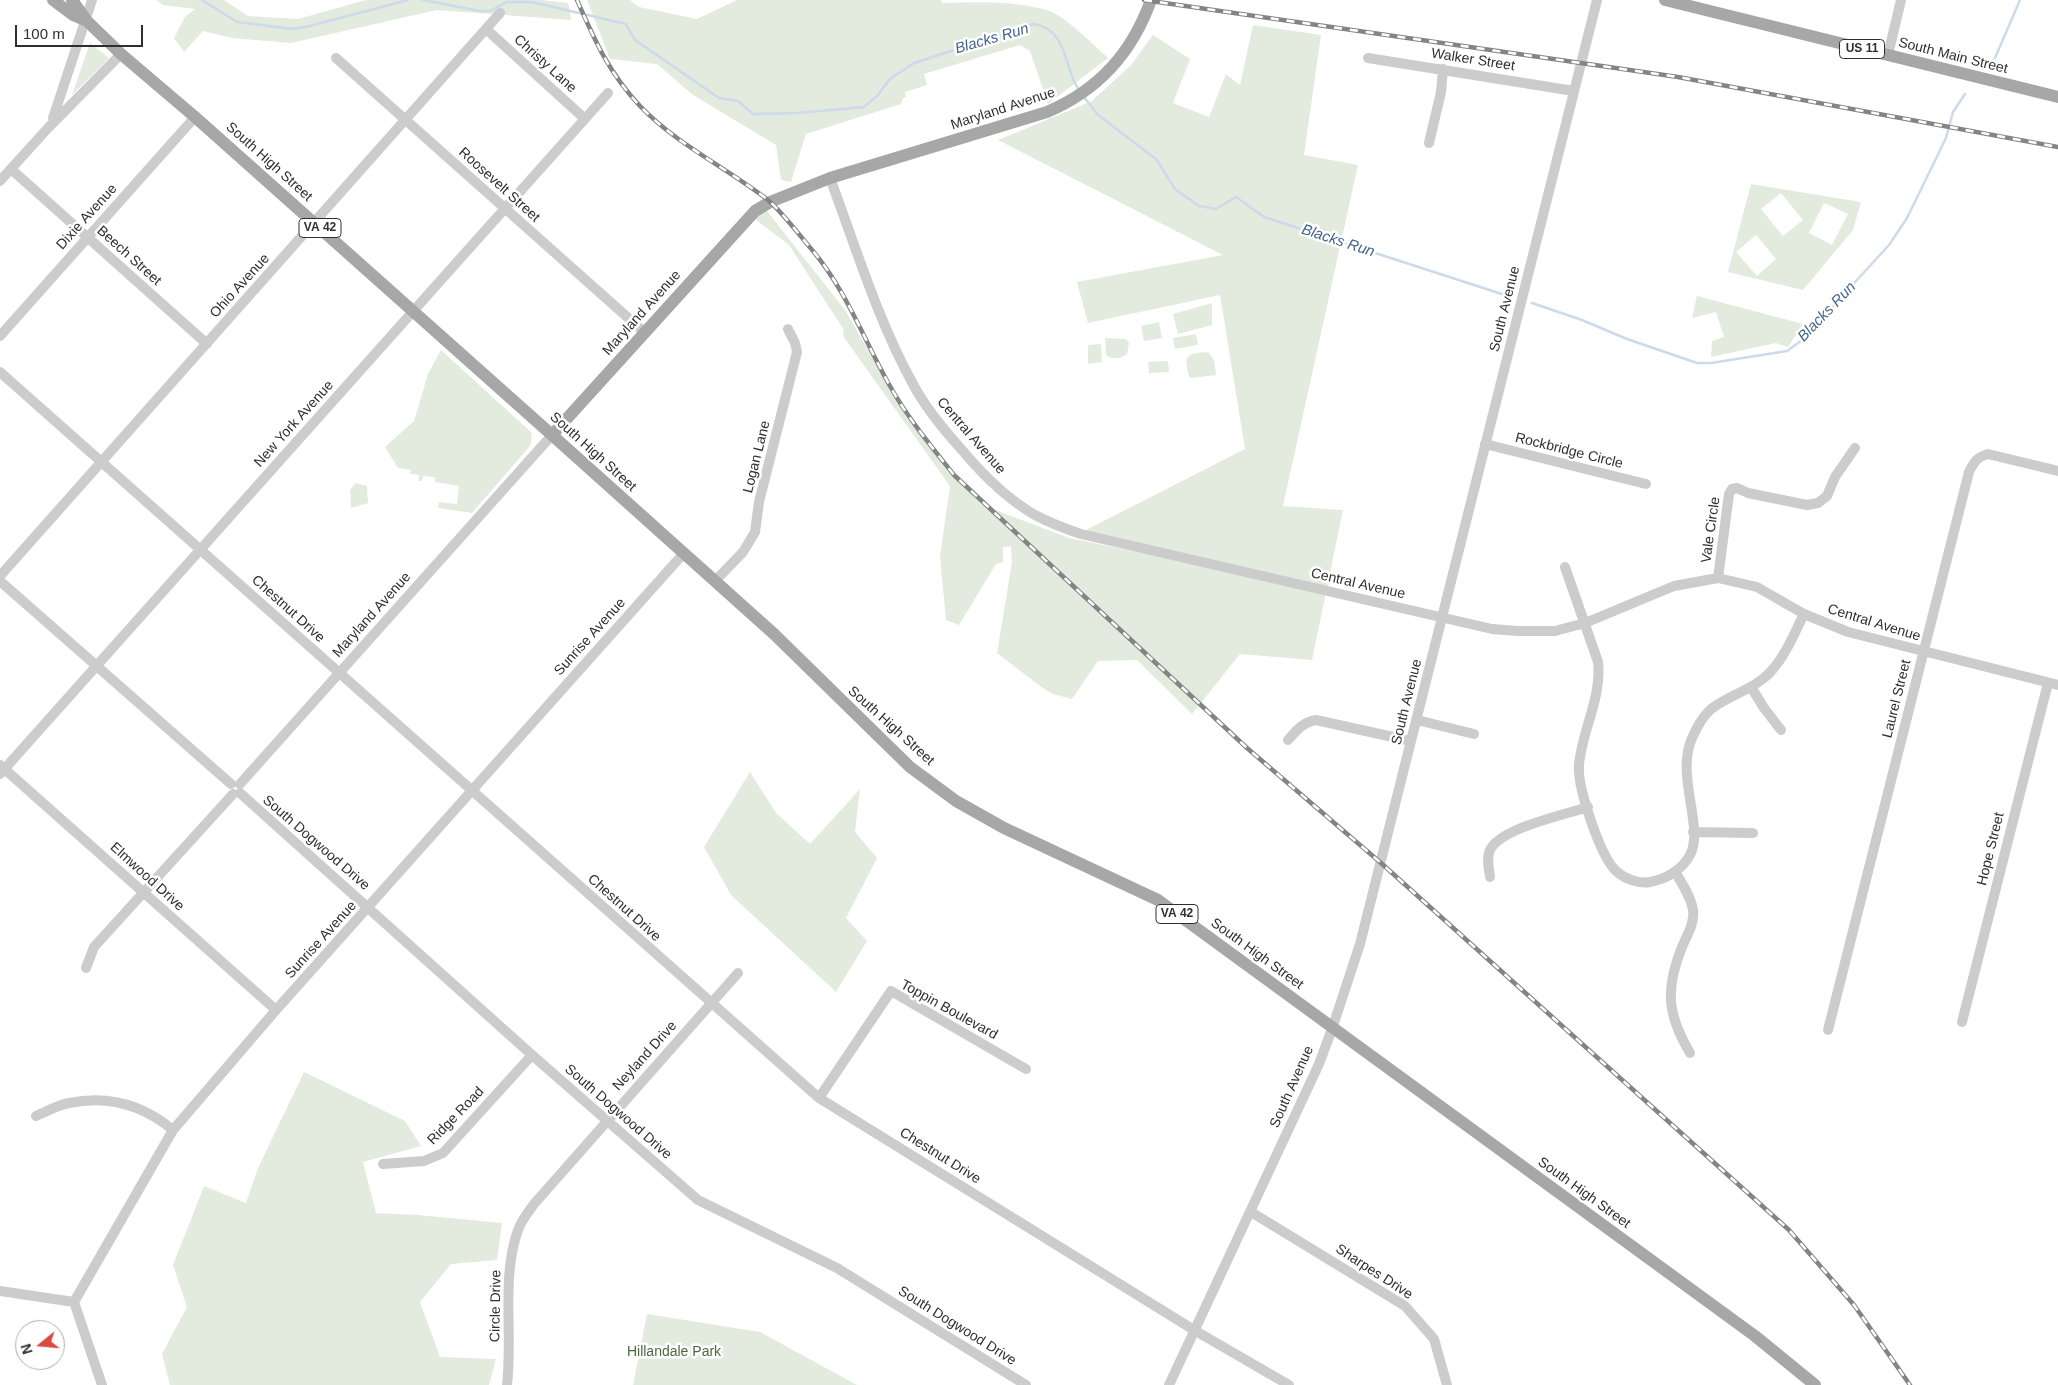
<!DOCTYPE html>
<style>
body{margin:0}
#map{position:relative;width:2058px;height:1385px;overflow:hidden;background:#fff;font-family:Helvetica,sans-serif}
canvas{display:block}
.north{position:absolute;left:15px;top:1320px;width:50px;height:50px;box-sizing:border-box;background:#fff;border:1px solid #acacac;border-radius:50%;rotate:253deg;font-size:14px;font-weight:700;line-height:20px;text-align:center;color:#2f2f2f}
.north::after{content:'';display:block;margin:auto;width:18px;height:22px;background:#da4a3e;clip-path:polygon(50% 0,100% 100%,50% 72%,0 100%)}
.scale{position:absolute;left:15px;top:25px;width:128px;height:22px;box-sizing:border-box;border:2px solid #2f2f2f;border-top:0;padding-left:6px;font-size:15px;line-height:18px;white-space:nowrap;color:#2f2f2f;-webkit-text-stroke:4px #fff;paint-order:stroke}
</style>
<div id="map">
<canvas width="2058" height="1385"></canvas>
<div class="north">N</div>
<div class="scale">100 m</div>
</div>
<script>
const ctx = document.querySelector('canvas').getContext('2d');
ctx.lineJoin = 'round';
function fill(path, color) {
  ctx.fillStyle = color;
  ctx.fill(path, 'evenodd');
}
function strokePath(path, color, width, dash) {
  ctx.strokeStyle = color;
  ctx.lineWidth = width;
  ctx.lineCap = dash ? 'butt' : 'round';
  ctx.setLineDash(dash || []);
  ctx.stroke(path);
}
function write(font, color, halo, rows, align = 'center') {
  ctx.font = font + ' Helvetica,sans-serif';
  ctx.lineWidth = 5;
  ctx.setLineDash([]);
  ctx.textBaseline = 'middle';
  ctx.strokeStyle = halo;
  ctx.fillStyle = color;
  for (const [text, x, y, turn = 0] of rows) {
    ctx.save();
    ctx.translate(x, y);
    ctx.rotate((+turn || 0) * Math.PI / 180);
    ctx.textAlign = isNaN(turn) ? turn : align;
    if (halo) ctx.strokeText(text, 0, 0);
    ctx.fillText(text, 0, 0);
    ctx.restore();
  }
}
const green = new Path2D(`
 M156,0H224L248,16L298,19L366,0H542L568,3L571,20L437,10L291,43L232,38L203,31L184,52L174,38L185,17L195,9L163,5Z
 M587,0H630L639,7L697,19L737,0H941L942,3C976,2 1020,0 1052,12C1073,23 1091,43 1108,58L1048,104L1030,51L1020,45L924,74L927,85L905,92L906,97L903,98L901,104L806,134L791,182L781,180L776,145L693,95L657,64L610,59Z
 M1253,25L1321,35L1304,155L1358,165L1283,506L1343,510L1312,660L1240,654L1192,714L1137,660L1098,661L1072,699L1053,694L1040,686L997,653L1012,562L1011,546L1003,547V562L996,564L959,625L946,620L940,556L950,486L843,336L844,330L789,245L751,216L763,206L845,310L907,418L948,471L982,505L1069,538L1295,584L1084,531L1245,449L1220,295L1088,323L1077,282L1223,255L998,140L1092,101L1131,65L1153,35L1190,59L1173,103L1209,117L1226,74L1240,85Z
 M90,43L109,58L72,95Z
 M1751,184L1861,202L1853,230L1803,290L1728,272ZM1781,193L1803,220L1783,236L1761,209ZM1824,203L1848,214L1832,245L1809,233ZM1756,235L1776,259L1757,276L1736,252Z
 M1697,296L1803,324L1788,347L1776,343L1711,357L1712,341L1724,337L1716,312L1692,318Z
 M1212,303V325L1178,334L1173,314Z
 M1159,322L1162,338L1144,341L1141,326Z
 M1196,334L1198,345L1175,349L1173,338Z
 M1105,338L1126,339L1129,343L1127,354C1120,359 1112,360 1106,355Z
 M1101,344L1102,362L1088,364V345Z
 M441,350L531,432L532,437L530,446L472,513L438,508L439,502L457,504L459,486L435,482V477L423,476L422,481H419V475L410,474L411,470L398,468L385,447L414,421L428,374Z
 M1208,352L1214,360L1216,375L1191,378C1188,375 1188,372 1187,367C1183,352 1197,353 1208,352Z
 M1168,361L1169,372L1149,373L1148,362Z
 M356,483L367,486L368,503L351,508L350,490Z
 M750,772L776,813L810,844L860,789L855,832L877,858L846,918L867,941L836,992L731,895L704,847Z
 M304,1072L405,1121L421,1146L363,1162L376,1213L418,1215L502,1223L497,1260L451,1264L420,1302L440,1357L496,1359L489,1385H170L162,1354L187,1307L173,1265L204,1186L246,1203L258,1168Z
 M647,1314L760,1332L857,1385H633Z`);
const stream = new Path2D(`
 M202,0L237,22L291,29L306,27L408,0
 M423,0L480,11H490L507,2H532L626,24L635,40L719,98L738,101L753,114L797,113L864,107L878,95L890,79L914,63L1034,24C1069,30 1063,68 1079,90
 M1995,58L2020,0
 M1084,97L1098,115L1156,159L1175,189L1199,206L1216,209L1236,197L1264,217L1508,296
 M1532,303L1582,320L1627,339L1697,363H1711L1787,351L1802,340L1889,245L1907,218L1946,138L1953,112L1965,94`);
const minor = new Path2D(`
 M486,29L585,119
 M1888,55L1901,0
 M336,58L644,332
 M1368,58L1574,91
 M53,118L92,0
 M1429,143L1441,92L1443,69
 M11,169L207,344
 M830,178C856,248 878,321 914,386C927,410 944,430 962,450C983,475 1007,499 1035,515C1050,523 1066,529 1081,534L1492,629L1517,631H1555L1585,623L1674,586L1718,578L1757,587L1804,614L1848,632L2058,685
 M0,181L48,128L121,54
 M0,336L195,117
 M0,372L819,1098L1194,1330L1289,1385
 M1485,444L1646,484
 M1565,567L1598,662C1602,698 1582,730 1579,765C1577,786 1600,856 1616,871C1625,879 1638,884 1650,882C1666,879 1682,870 1690,855C1705,827 1674,774 1693,736C1697,727 1702,718 1709,711C1721,699 1749,691 1764,678C1783,662 1793,636 1804,614
 M0,576L500,13
 M1718,578L1729,494L1732,489L1737,488L1748,493L1807,505L1818,503L1827,496L1835,477L1855,448
 M0,581L231,784
 M715,581L743,552L755,532L759,502L797,352L795,343L788,329
 M1751,687L1764,708L1781,730
 M1417,720L1474,734
 M1288,740C1296,731 1303,722 1316,720L1411,741
 M0,765L276,1010
 M0,774L608,93
 M240,784L552,435
 M240,793L532,1055L698,1200L837,1268L1026,1385
 M1693,832L1753,833
 M1675,872C1682,883 1691,897 1693,910C1695,923 1687,935 1682,947C1665,989 1667,1014 1690,1053
 M1490,877C1489,868 1486,858 1490,850C1501,828 1564,815 1588,807
 M86,968L94,947L233,794
 M1962,1022L2048,683
 M1828,1030L1969,472C1974,462 1977,457 1988,454L2058,471
 M819,1098L891,991L1026,1069
 M36,1116C47,1111 58,1105 69,1103C108,1095 143,1105 173,1130
 M383,1164L424,1161L443,1153L532,1055
 M1251,1212L1405,1306L1434,1339L1447,1385
 M0,1291L74,1302
 M74,1302L173,1130L276,1010L683,554
 M74,1302L102,1385
 M507,1385C513,1336 501,1276 518,1230C521,1221 528,1212 534,1204L738,973
 M1169,1385L1319,1064L1332,1029L1360,944L1597,0`);
const major = new Path2D(`
 M53,0L73,15L87,21L121,54L195,117L552,435L774,634L910,767L956,801L1004,828L1158,900L1755,1336L1815,1385
 M72,0L87,21
 M1665,0L2058,97
 M552,435L755,211L770,202L830,178L1047,112C1099,90 1132,53 1151,0`);
const rail = new Path2D(`
 M577,0C595,41 609,73 640,106C676,144 727,168 768,200C782,212 801,237 813,251C847,292 864,340 890,386C907,417 931,446 954,475L1247,748L1381,863L1789,1230L1854,1305L1910,1385
 M1144,0L1678,77L2058,147`);
const shields = [
 [1862,49,45],
 [320,228,42],
 [1177,914,42]
];
const shieldNames = [
 ["US 11",1862,49],
 ["VA 42",320,228],
 ["VA 42",1177,914]
];
const streetNames = [
 ["South Main Street",1953,56,14],
 ["Walker Street",1473,60,9],
 ["Christy Lane",545,64,42],
 ["Maryland Avenue",1003,109,-18],
 ["South High Street",269,162,42],
 ["Roosevelt Street",499,185,42],
 ["Dixie Avenue",87,217,-48],
 ["Beech Street",129,256,42],
 ["Ohio Avenue",240,286,-48],
 ["South Avenue",1505,309,-76],
 ["Maryland Avenue",642,313,-48],
 ["New York Avenue",294,424,-48],
 ["Central Avenue",971,436,49],
 ["Rockbridge Circle",1569,451,14],
 ["South High Street",593,452,42],
 ["Logan Lane",757,457,-76],
 ["Vale Circle",1711,530,-82],
 ["Central Avenue",1358,584,13],
 ["Chestnut Drive",288,609,42],
 ["Maryland Avenue",372,615,-48],
 ["Central Avenue",1874,623,17],
 ["Sunrise Avenue",590,637,-48],
 ["Laurel Street",1897,699,-76],
 ["South Avenue",1407,702,-76],
 ["South High Street",891,726,42],
 ["South Dogwood Drive",316,843,41],
 ["Hope Street",1991,849,-76],
 ["Elmwood Drive",147,877,42],
 ["Chestnut Drive",624,908,42],
 ["Sunrise Avenue",321,940,-48],
 ["South High Street",1257,954,36],
 ["Toppin Boulevard",949,1010,29],
 ["Neyland Drive",645,1056,-48],
 ["South Avenue",1292,1087,-66],
 ["South Dogwood Drive",618,1112,41],
 ["Ridge Road",456,1116,-46],
 ["Chestnut Drive",940,1156,32],
 ["South High Street",1584,1193,36],
 ["Sharpes Drive",1374,1272,33],
 ["Circle Drive",496,1306,-89],
 ["South Dogwood Drive",957,1326,32]
];
const parkNames = [
 ["Hillandale Park",674,1352]
];
const waterNames = [
 ["Blacks Run",992,39,-16],
 ["Blacks Run",1338,241,18],
 ["Blacks Run",1827,312,-46]
];
fill(green, '#e3ebde');
strokePath(stream, '#ccdaea', 2.5);
strokePath(minor, '#ccc', 10);
strokePath(major, '#a7a7a7', 12);
strokePath(rail, '#848484', 4.5);
strokePath(rail, '#fff', 2.5, [8]);
for (const [x, y, w] of shields) {
  const box = new Path2D();
  box.roundRect(x - w / 2, y - 9.5, w, 19, 4);
  ctx.fillStyle = '#fff';
  ctx.fill(box);
  strokePath(box, '#2f2f2f', 1);
}
write('bold 12px', '#2f2f2f', null, shieldNames);
write('14px', '#2f2f2f', '#fff', streetNames);
write('14px', '#4c683f', '#fff', parkNames);
write('italic 15px', '#42648c', '#fff', waterNames);
</script>
